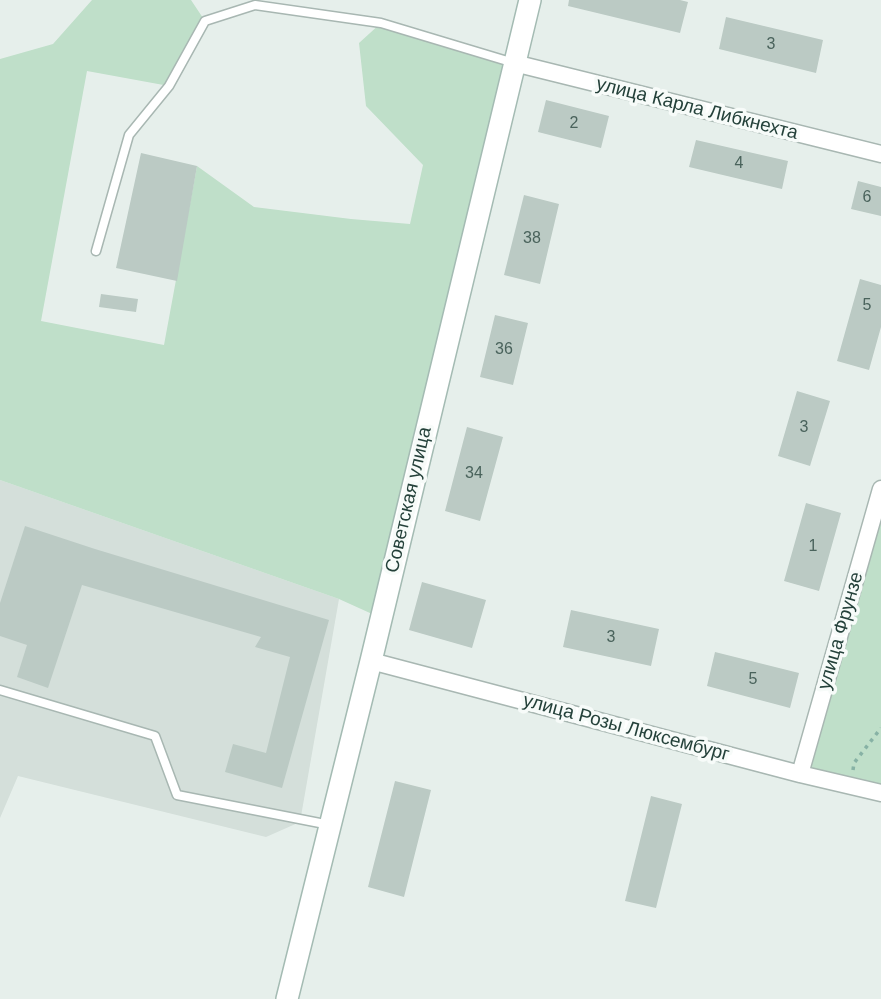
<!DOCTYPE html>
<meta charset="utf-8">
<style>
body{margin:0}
canvas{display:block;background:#e6efeb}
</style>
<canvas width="881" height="999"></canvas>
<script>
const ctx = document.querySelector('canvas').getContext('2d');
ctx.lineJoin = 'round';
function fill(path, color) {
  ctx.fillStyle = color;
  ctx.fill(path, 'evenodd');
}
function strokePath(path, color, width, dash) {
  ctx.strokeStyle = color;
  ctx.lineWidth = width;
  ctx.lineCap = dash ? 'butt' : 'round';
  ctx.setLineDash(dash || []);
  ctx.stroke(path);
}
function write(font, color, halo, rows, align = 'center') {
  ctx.font = font + ' Arial,sans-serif';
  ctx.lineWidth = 7;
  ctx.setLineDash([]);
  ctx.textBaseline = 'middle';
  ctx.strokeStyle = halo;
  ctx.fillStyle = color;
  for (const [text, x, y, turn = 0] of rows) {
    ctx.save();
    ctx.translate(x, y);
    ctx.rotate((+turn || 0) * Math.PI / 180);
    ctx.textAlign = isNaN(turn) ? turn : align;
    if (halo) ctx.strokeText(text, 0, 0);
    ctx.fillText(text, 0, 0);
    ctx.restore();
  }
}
const built = new Path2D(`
 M0,480L339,599L300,822L266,837L18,776L0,818Z`);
const green = new Path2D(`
 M92,0H191L205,21L169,86L87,71L41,321L164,345L197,166L254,207L351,219L410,224L423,165L366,106L359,43L381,23L514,63L381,618L339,599L0,480V59L53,44Z
 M881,489V793L800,774Z`);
const building = new Path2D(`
 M569,0H680L688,2L680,33L568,6Z
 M726,17L823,40L816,73L719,49Z
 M546,100L609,116L601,148L538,132Z
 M696,140L788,161L782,189L689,167Z
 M141,153L197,166L177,281L116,268Z
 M858,181L881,187V216L851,209Z
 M524,195L559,204L540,284L504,275Z
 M860,279L881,285V327L869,370L837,361Z
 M101,294L138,299L136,312L99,307Z
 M495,315L528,323L513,385L480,377Z
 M797,391L830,401L810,466L778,456Z
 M467,427L503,437L480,521L445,511Z
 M806,503L841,513L819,591L784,581Z
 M25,526L95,549L329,620L282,788L225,772L233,744L266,753L290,657L255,647L261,637L82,585L48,688L17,677L27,645L0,636V603Z
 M422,582L486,600L472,648L409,630Z
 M571,610L659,629L651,666L563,647Z
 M715,652L799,673L790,708L707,686Z
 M395,781L431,790L404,897L368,887Z
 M651,796L682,804L656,908L625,901Z`);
const path = new Path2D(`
 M853,770L854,763L881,728`);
const lane = new Path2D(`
 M96,251L129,135L169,86L205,21L255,5L381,23L514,63
 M0,690L155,736L177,795L330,825`);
const street = new Path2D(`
 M514,63L881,154
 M371,661L800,774L881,793
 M800,774L881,489`);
const secondary = new Path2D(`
 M287,999L371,661L530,0`);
const numberNames = [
 ["3",771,45],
 ["2",574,124],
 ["4",739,164],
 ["6",867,198],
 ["38",532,239],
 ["5",867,306],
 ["36",504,350],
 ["3",804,428],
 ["34",474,474],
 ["1",813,547],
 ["3",611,638],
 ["5",753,680]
];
const streetNames = [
 ["улица Карла Либкнехта",697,109,14],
 ["Советская улица",409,500,-77],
 ["улица Фрунзе",841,631,-74],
 ["улица Розы Люксембург",626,728,15]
];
fill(built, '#d4dfda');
fill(green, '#bfdfc9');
fill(building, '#bbcac4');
strokePath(lane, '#a8b7b2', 11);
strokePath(street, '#a8b7b2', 19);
strokePath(secondary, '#a4bbb3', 24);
strokePath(path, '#87b2a5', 3.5, [3.5, 5]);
strokePath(lane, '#fff', 8);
strokePath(street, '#fff', 16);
strokePath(secondary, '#fff', 21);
write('16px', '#4a635c', null, numberNames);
write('19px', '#24413a', '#f7fbf9', streetNames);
</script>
